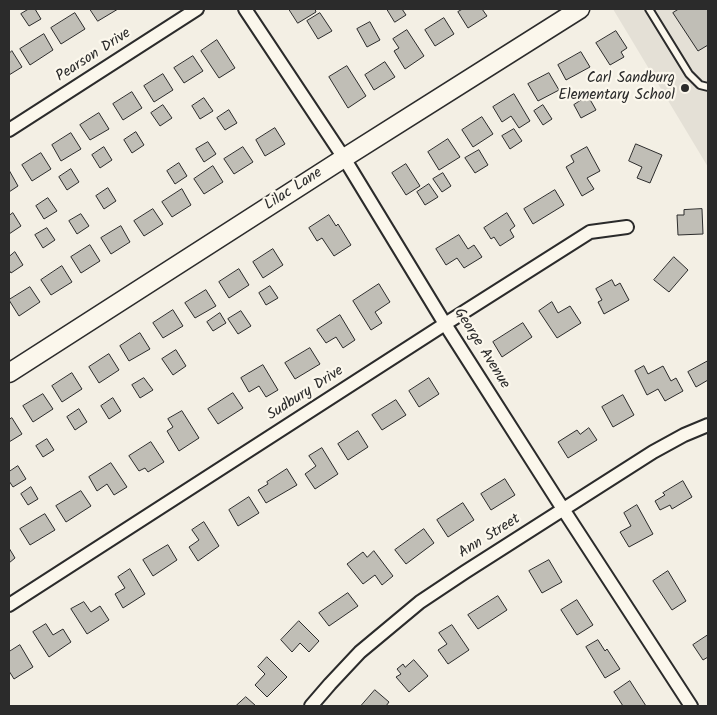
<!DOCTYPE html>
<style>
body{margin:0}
#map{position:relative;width:717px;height:715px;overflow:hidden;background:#f3efe4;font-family:Kalam,sans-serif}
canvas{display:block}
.frame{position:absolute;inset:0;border:10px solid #2b2b2b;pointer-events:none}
</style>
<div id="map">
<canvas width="717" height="715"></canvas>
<div class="frame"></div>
</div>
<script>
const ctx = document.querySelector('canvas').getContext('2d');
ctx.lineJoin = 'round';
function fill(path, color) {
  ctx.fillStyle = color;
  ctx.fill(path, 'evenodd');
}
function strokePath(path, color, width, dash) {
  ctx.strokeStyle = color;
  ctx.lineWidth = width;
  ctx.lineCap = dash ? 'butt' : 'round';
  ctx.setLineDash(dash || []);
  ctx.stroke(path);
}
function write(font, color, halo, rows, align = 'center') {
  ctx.font = font + ' Kalam,sans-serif';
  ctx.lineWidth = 4.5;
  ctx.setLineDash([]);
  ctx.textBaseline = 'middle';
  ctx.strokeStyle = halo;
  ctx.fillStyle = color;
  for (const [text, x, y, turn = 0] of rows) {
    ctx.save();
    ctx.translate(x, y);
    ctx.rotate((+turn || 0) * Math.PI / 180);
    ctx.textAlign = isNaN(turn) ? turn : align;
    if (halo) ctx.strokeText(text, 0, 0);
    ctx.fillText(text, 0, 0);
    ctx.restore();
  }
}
const built = new Path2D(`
 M613,9H708V167Z`);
const building = new Path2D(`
 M29,9H35L41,19L29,26L21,14Z
 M90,9H118L98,21Z
 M289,9H315L316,12L298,23Z
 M387,9H402L406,15L395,22Z
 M463,9H482L487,16L468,28L458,12Z
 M679,9H708V45L698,51L673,13Z
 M75,13L85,29L61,44L51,28Z
 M320,13L332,31L318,39L307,21Z
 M444,18L454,34L435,46L425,30Z
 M370,22L380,40L367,47L357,29Z
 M407,30L424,56L405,69L394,51L399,48L393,39Z
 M616,31L627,48L621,52L624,57L610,65L596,43Z
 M44,34L53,50L30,65L20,49Z
 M217,40L235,68L219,78L201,51Z
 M12,51L22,67L9,75V54Z
 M581,52L590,67L566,80L558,65Z
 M193,56L203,71L184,83L174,68Z
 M385,62L395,77L374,90L365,75Z
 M347,66L366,96L348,108L329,77Z
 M549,73L559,90L538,101L528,84Z
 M163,74L173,90L154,102L144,86Z
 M132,92L142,108L123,120L113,104Z
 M514,94L530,121L519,128L511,116L502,122L493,107Z
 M588,96L596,110L581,118L574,105Z
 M204,98L213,111L200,119L192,106Z
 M163,105L172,118L160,126L151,113Z
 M543,105L552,119L543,125L534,111Z
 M229,110L237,123L225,130L217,118Z
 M99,113L109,129L90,140L80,125Z
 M482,117L493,134L473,147L462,130Z
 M275,128L285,144L265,156L256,140Z
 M514,129L522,141L510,149L502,136Z
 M136,132L144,145L132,153L124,140Z
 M71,133L81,149L61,161L52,145Z
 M448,139L460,157L439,170L428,152Z
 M208,142L216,154L204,162L196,149Z
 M636,144L662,155L650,183L637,178L642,167L629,161Z
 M104,147L112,160L100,168L92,155Z
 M243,147L253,162L234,174L224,159Z
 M587,147L600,171L587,178L594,189L582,196L566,167L574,162L571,156Z
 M479,150L488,165L475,173L465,158Z
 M41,153L51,169L32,181L22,165Z
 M179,163L187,176L175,184L167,171Z
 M406,164L420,186L406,195L392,173Z
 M213,166L223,182L204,194L194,179Z
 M71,169L79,182L67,190L59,177Z
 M9,170L18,186L9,192Z
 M443,173L451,186L442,192L433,179Z
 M429,184L438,197L425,205L417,192Z
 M108,188L116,201L104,209L96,196Z
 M182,189L191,205L172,217L162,202Z
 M555,190L564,205L533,224L524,209Z
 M48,198L57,211L44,219L36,206Z
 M153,209L163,224L144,236L134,221Z
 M702,209L703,234L678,235L677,215H684V210Z
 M13,213L21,226L9,234V216Z
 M507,213L515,226L510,230L514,237L500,246L494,237L491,239L484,228Z
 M81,214L89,226L77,234L69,221Z
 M329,215L336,226L338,224L351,245L334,256L322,238L317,241L309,228Z
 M121,226L130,242L111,254L101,238Z
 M47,228L55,240L43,248L35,235Z
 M459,235L468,249L474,245L482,257L464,268L457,258L446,265L436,249Z
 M90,245L100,261L81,273L71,257Z
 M273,249L283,265L263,278L253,262Z
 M15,252L23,265L11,273L9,270V257Z
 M674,257L688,270L669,292L654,280Z
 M62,266L72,282L51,295L41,280Z
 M239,269L249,285L229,298L219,282Z
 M612,280L615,286L620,283L629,300L604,314L598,302L602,300L596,289Z
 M379,284L390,302L375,312L382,323L371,330L353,301Z
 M270,286L278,298L266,305L259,293Z
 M30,287L40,302L19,316L9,300Z
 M206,290L216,306L195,318L185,303Z
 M552,302L558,313L570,306L581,323L557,338L539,311Z
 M173,310L183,326L163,338L153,323Z
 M241,311L251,326L238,334L228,319Z
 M220,313L226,323L213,331L207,322Z
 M340,315L355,340L343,348L336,337L326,343L317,330Z
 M523,323L532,337L502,357L493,342Z
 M140,333L150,349L129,361L120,346Z
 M310,348L320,364L295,379L285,363Z
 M176,350L186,366L173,375L162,359Z
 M109,354L119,370L99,383L89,367Z
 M708,361V380L696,387L688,372Z
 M263,365L278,390L266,397L259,386L249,392L241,378Z
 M644,366L648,374L663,366L671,381L676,378L683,391L665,401L658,389L647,395L635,371Z
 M72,373L82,389L62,402L52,386Z
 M144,378L153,390L140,398L132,385Z
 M429,378L439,394L419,407L409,391Z
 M233,393L243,408L218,424L208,409Z
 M43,394L53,409L33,422L23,406Z
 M623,395L634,415L613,427L602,407Z
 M113,398L121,411L109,419L101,406Z
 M396,400L406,415L382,430L372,415Z
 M79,409L87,422L75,430L67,417Z
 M182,411L199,438L179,451L167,431L173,427L168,419Z
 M12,418L22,434L9,442V420Z
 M589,428L597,440L568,458L558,442L577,430L580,434Z
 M358,431L368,447L348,460L338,444Z
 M47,439L54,450L43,457L36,446Z
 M151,442L164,462L148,472L145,468L139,471L129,456Z
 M322,448L338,474L315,489L305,474L316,466L309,456Z
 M111,463L127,487L114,495L107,484L97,491L89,477Z
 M18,466L26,479L13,487L9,481V472Z
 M287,469L297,485L266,503L258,490L268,484L267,482Z
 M505,479L515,495L491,510L481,494Z
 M683,481L692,497L672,509L670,505L660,510L655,501L665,495L663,493Z
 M31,487L38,499L28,505L21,494Z
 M81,491L91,506L66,522L56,506Z
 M249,497L259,513L238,526L229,510Z
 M463,503L474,520L448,537L437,520Z
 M637,505L653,534L629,547L620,532L631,526L624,513Z
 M45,514L55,530L30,545L20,529Z
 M204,522L219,546L198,561L189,547L199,540L192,530Z
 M424,529L434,543L406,564L395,550Z
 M168,545L177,560L153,576L143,560Z
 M9,548L15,558L9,563Z
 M374,551L393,576L382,585L375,575L363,584L347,564L363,552L367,557Z
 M549,560L562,582L542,593L529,571Z
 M130,569L145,594L123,608L115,594L125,588L118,577Z
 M668,571L686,601L672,610L653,581Z
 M348,593L358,606L329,626L319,613Z
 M498,596L507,610L478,629L468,615Z
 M577,600L593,625L577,635L561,610Z
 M84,602L91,612L100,606L109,620L87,634L71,609Z
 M299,621L319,641L309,652L300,643L292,652L281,640Z
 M46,624L53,635L63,629L71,642L49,657L33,632Z
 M452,625L469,650L448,664L438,650L447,644L439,633Z
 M708,635V657L703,660L693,645Z
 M598,640L605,651L607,649L620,669L605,678L586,647Z
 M20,645L33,667L14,679L9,671V652Z
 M267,657L287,677L267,697L255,685L265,674L258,667Z
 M414,660L428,676L409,692L396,677L401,674L397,669L403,664L405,667Z
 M630,681L646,706H623L614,692Z
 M375,690L389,702L386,706H361Z
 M246,697L256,706H236Z`);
const lane = new Path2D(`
 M649,9L689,74L700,85L708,87`);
const street = new Path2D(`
 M245,9L344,158L445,324L563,509L691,706
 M9,130L197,9
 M9,605L445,324L590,232L627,227
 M311,706L330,684L360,652L420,602L465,572L653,452L684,435L708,425`);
const secondary = new Path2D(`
 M9,373L344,158L580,9`);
const markers = [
 [685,88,5,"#2b2b2b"]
];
const streetNames = [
 ["Pearson Drive",94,56,-33],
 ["Lilac Lane",294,190,-33],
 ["George Avenue",481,349,58],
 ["Sudbury Drive",306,394,-33],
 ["Ann Street",490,537,-32]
];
const poiNames = [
 ["Carl Sandburg",675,79],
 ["Elementary School",675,96]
];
fill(built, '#e4e0d6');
fill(building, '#c0beb6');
strokePath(building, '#2b2b2b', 1);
strokePath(lane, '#2b2b2b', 10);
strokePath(street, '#2b2b2b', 16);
strokePath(secondary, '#2b2b2b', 21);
strokePath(lane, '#fbf7ec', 6);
strokePath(street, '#fbf7ec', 12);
strokePath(secondary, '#fbf7ec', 18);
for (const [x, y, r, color] of markers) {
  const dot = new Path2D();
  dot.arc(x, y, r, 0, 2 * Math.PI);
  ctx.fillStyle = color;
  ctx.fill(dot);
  strokePath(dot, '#fbf7ec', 2);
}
write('15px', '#2b2b2b', '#fbf7ec', streetNames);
write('15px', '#2b2b2b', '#fbf7ec', poiNames, 'right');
</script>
